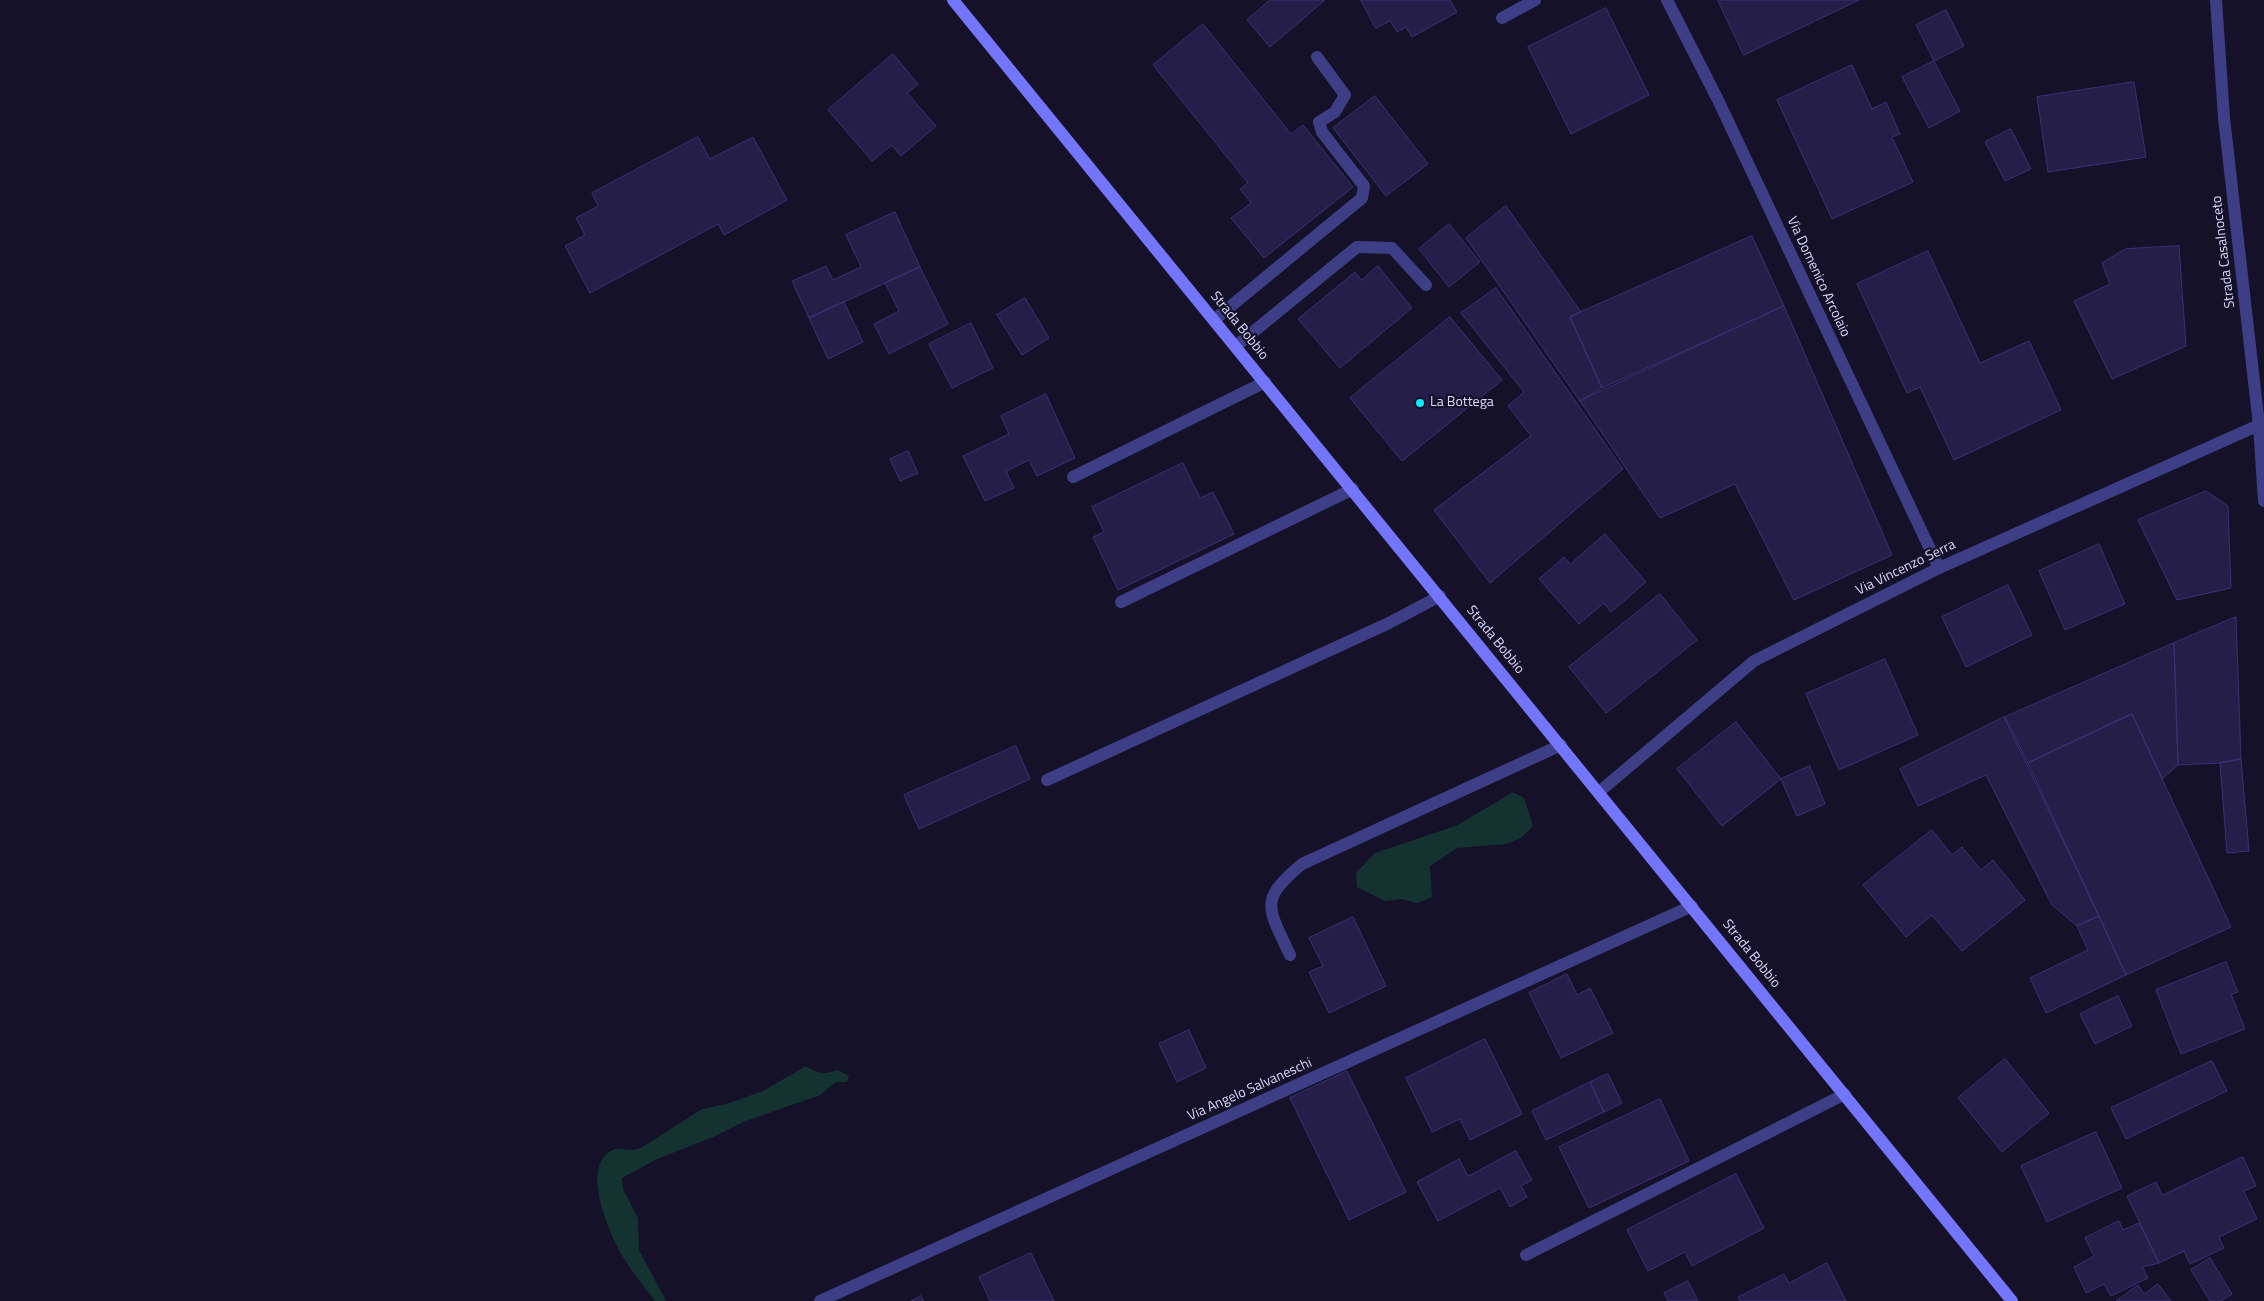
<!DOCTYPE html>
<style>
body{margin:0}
canvas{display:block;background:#141129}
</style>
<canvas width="2264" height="1301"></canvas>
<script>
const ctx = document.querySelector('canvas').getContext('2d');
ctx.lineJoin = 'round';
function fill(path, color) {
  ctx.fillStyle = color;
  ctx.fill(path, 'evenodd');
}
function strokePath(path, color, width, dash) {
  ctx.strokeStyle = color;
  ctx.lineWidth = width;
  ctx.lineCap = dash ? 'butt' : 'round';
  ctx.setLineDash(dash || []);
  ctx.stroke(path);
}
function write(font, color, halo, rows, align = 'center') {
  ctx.font = font + ' "Titillium Web",sans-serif';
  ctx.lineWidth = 4.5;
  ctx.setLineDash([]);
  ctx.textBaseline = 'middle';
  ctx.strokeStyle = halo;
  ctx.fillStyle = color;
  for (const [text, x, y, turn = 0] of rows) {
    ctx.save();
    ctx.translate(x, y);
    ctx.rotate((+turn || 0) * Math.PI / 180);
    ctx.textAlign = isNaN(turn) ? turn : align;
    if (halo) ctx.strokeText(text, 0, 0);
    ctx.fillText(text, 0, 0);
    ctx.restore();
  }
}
const green = new Path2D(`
 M1513,792L1524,798L1533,826L1521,838L1506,844L1457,848L1430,866L1432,897L1417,903L1402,899L1385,901L1357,887L1356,873L1375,853L1458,825Z
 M806,1066C817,1074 825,1075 838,1070L849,1076L847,1082H836L820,1095L743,1122L713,1137L657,1159L622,1178L623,1189L638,1218L639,1250L666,1301H655C644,1286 631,1271 622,1255C609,1233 582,1170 609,1152C617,1146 622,1150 630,1150C634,1150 638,1149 641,1148L702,1109L727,1104L763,1091Z`);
const building = new Path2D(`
 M1270,0H1325L1270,47L1247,20Z
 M1361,0H1450L1457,12L1412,37L1406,27L1397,32L1390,21L1376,28Z
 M1718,0H1859L1744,55Z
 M1606,8L1649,95L1571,134L1528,47Z
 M1946,10L1964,46L1934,61L1916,25Z
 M1203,24L1291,134L1303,125L1353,187L1264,258L1231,218L1251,203L1240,189L1248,183L1153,65Z
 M893,54L918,84L907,93L936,126L901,156L892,145L872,161L828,110Z
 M1934,61L1960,111L1929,128L1902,77Z
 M1852,65L1872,109L1886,102L1900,134L1892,137L1913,182L1832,219L1777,100Z
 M2134,82L2146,157L2048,172L2037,97Z
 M1375,96L1428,164L1386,196L1333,128Z
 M2011,129L2031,169L2005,181L1985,142Z
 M698,137L710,159L753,137L787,200L724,235L718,224L590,293L565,246L585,235L576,218L598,206L592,193Z
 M1506,206L1581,312L1570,317L1602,388L1580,401L1466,238Z
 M895,212L920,267L809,318L792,281L826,266L833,280L861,267L846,235Z
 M1449,224L1480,262L1449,287L1419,249Z
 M1752,236L1784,306L1602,388L1570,317Z
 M2179,246L2186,346L2112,379L2074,301L2110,284L2102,263L2125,249Z
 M1928,251L1980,363L2029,341L2061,410L1954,460L1920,387L1907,393L1857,284Z
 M1378,266L1412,308L1340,368L1298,319L1355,272L1361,280Z
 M920,267L948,324L889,354L874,324L899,311L885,283Z
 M1496,288L1623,469L1490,583L1434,510L1531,436L1508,406L1524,392L1461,313Z
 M1025,298L1049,338L1022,355L997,315Z
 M844,302L863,342L828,359L809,318Z
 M1784,306L1892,555L1794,600L1735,484L1660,518L1580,401Z
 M1450,317L1502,380L1402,461L1350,398Z
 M971,323L993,368L952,388L929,344Z
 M1046,394L1075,458L1037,476L1029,460L1006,471L1014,488L985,501L963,456L1009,434L1001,416Z
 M908,451L918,473L900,481L890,459Z
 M1183,463L1200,498L1213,492L1234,534L1118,590L1093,537L1104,532L1092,507Z
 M2206,491L2228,506L2231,588L2177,600L2138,520Z
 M1605,534L1646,582L1611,612L1604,603L1579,624L1539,579L1564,557L1570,564Z
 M2099,544L2125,604L2065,630L2039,571Z
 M2008,585L2032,635L1966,667L1942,617Z
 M1660,594L1697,640L1606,713L1569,667Z
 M2236,617L2241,759L2220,763L2178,765L2174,643Z
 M2174,643L2178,765L2162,779L2132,714L2028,763L2005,717Z
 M1885,659L1918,735L1839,770L1806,694Z
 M2132,714L2231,927L2126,975L2028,763Z
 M2004,717L2099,916L2077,926L2052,905L1986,775L1918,806L1900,769Z
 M1736,722L1781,779L1722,826L1677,769Z
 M1016,746L1030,779L919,829L904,795Z
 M2241,759L2249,851L2227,853L2220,763Z
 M1810,766L1825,804L1797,816L1781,779Z
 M1932,830L1952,855L1962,847L1981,870L1993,860L2025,900L1962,951L1932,915L1906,937L1863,885Z
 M2099,916L2126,975L2046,1013L2030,978L2088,950L2077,926Z
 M1353,917L1386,986L1329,1013L1309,972L1323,966L1309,938Z
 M2226,962L2238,992L2231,994L2245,1029L2181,1054L2156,990Z
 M1567,974L1577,995L1590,988L1613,1033L1561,1058L1529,993Z
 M2118,996L2132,1026L2095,1044L2080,1014Z
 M1189,1030L1206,1068L1177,1082L1159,1044Z
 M1485,1039L1522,1114L1470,1140L1460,1119L1432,1132L1406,1078Z
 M2005,1059L2049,1113L2002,1152L1958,1098Z
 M2212,1061L2227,1091L2126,1139L2111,1108Z
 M1347,1071L1406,1192L1349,1220L1290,1098Z
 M1608,1074L1622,1103L1604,1112L1590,1082Z
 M1590,1082L1604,1112L1546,1140L1532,1111Z
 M1660,1099L1689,1161L1589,1208L1559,1147Z
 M2096,1132L2122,1188L2047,1222L2021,1166Z
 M1516,1151L1532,1180L1521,1186L1527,1197L1510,1207L1500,1188L1438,1221L1417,1182L1459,1159L1468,1176Z
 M2243,1157L2256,1186L2244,1191L2257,1219L2219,1237L2224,1248L2190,1264L2184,1251L2159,1263L2127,1196L2156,1182L2162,1195Z
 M1736,1174L1764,1228L1692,1266L1685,1252L1648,1271L1627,1230Z
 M2119,1221L2123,1230L2139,1223L2159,1263L2142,1267L2148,1278L2111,1296L2104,1284L2086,1293L2074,1267L2094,1256L2085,1238Z
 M1031,1253L1054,1301H990L979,1277Z
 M2210,1258L2232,1294L2221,1301H2210L2191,1270Z
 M1827,1263L1846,1301H1740L1738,1297L1784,1274L1789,1283Z
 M1688,1281L1698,1301H1668L1664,1293Z
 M2158,1284L2171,1301H2116L2138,1285L2144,1294Z
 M921,1296L924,1301H911Z`);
const service = new Path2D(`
 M1214,320L1362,198L1364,186L1322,132L1319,122L1335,112L1345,95L1317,57
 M1236,346L1357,247L1392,248L1426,285
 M1073,477L1265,382
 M1121,602L1353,489
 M1047,780L1389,623L1440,596
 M1290,955C1268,907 1258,901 1302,864L1561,745
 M1526,1255L1845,1094`);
const minor = new Path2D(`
 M1667,0L1718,100L1939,568
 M2216,0L2224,118L2259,425L2264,501
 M1502,18L1535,0
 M1599,792L1754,661L1939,568L2259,425
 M820,1301L1692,906`);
const secondary = new Path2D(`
 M953,0L2012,1301`);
const markers = [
 [1420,403,5,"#0beaf8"]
];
const streetNames = [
 ["Strada Casalnoceto",2224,252,-97],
 ["Via Domenico Arcolaio",1818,277,65],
 ["Strada Bobbio",1239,326,51],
 ["Via Vincenzo Serra",1906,568,-26],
 ["Strada Bobbio",1495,640,51],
 ["Strada Bobbio",1751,954,51],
 ["Via Angelo Salvaneschi",1250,1090,-24]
];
const poiNames = [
 ["La Bottega",1430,403]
];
fill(green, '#143230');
fill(building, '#251e49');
strokePath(building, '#3b3074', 1);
strokePath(service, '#3d3e86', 12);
strokePath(minor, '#3d3e86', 12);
strokePath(secondary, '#7375fb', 12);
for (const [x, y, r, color] of markers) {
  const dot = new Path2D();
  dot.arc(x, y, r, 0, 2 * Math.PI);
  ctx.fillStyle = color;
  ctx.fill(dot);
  strokePath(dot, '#141129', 2);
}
write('14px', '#dcdafe', '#141129', streetNames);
write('14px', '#dcdafe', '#141129', poiNames, 'left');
</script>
